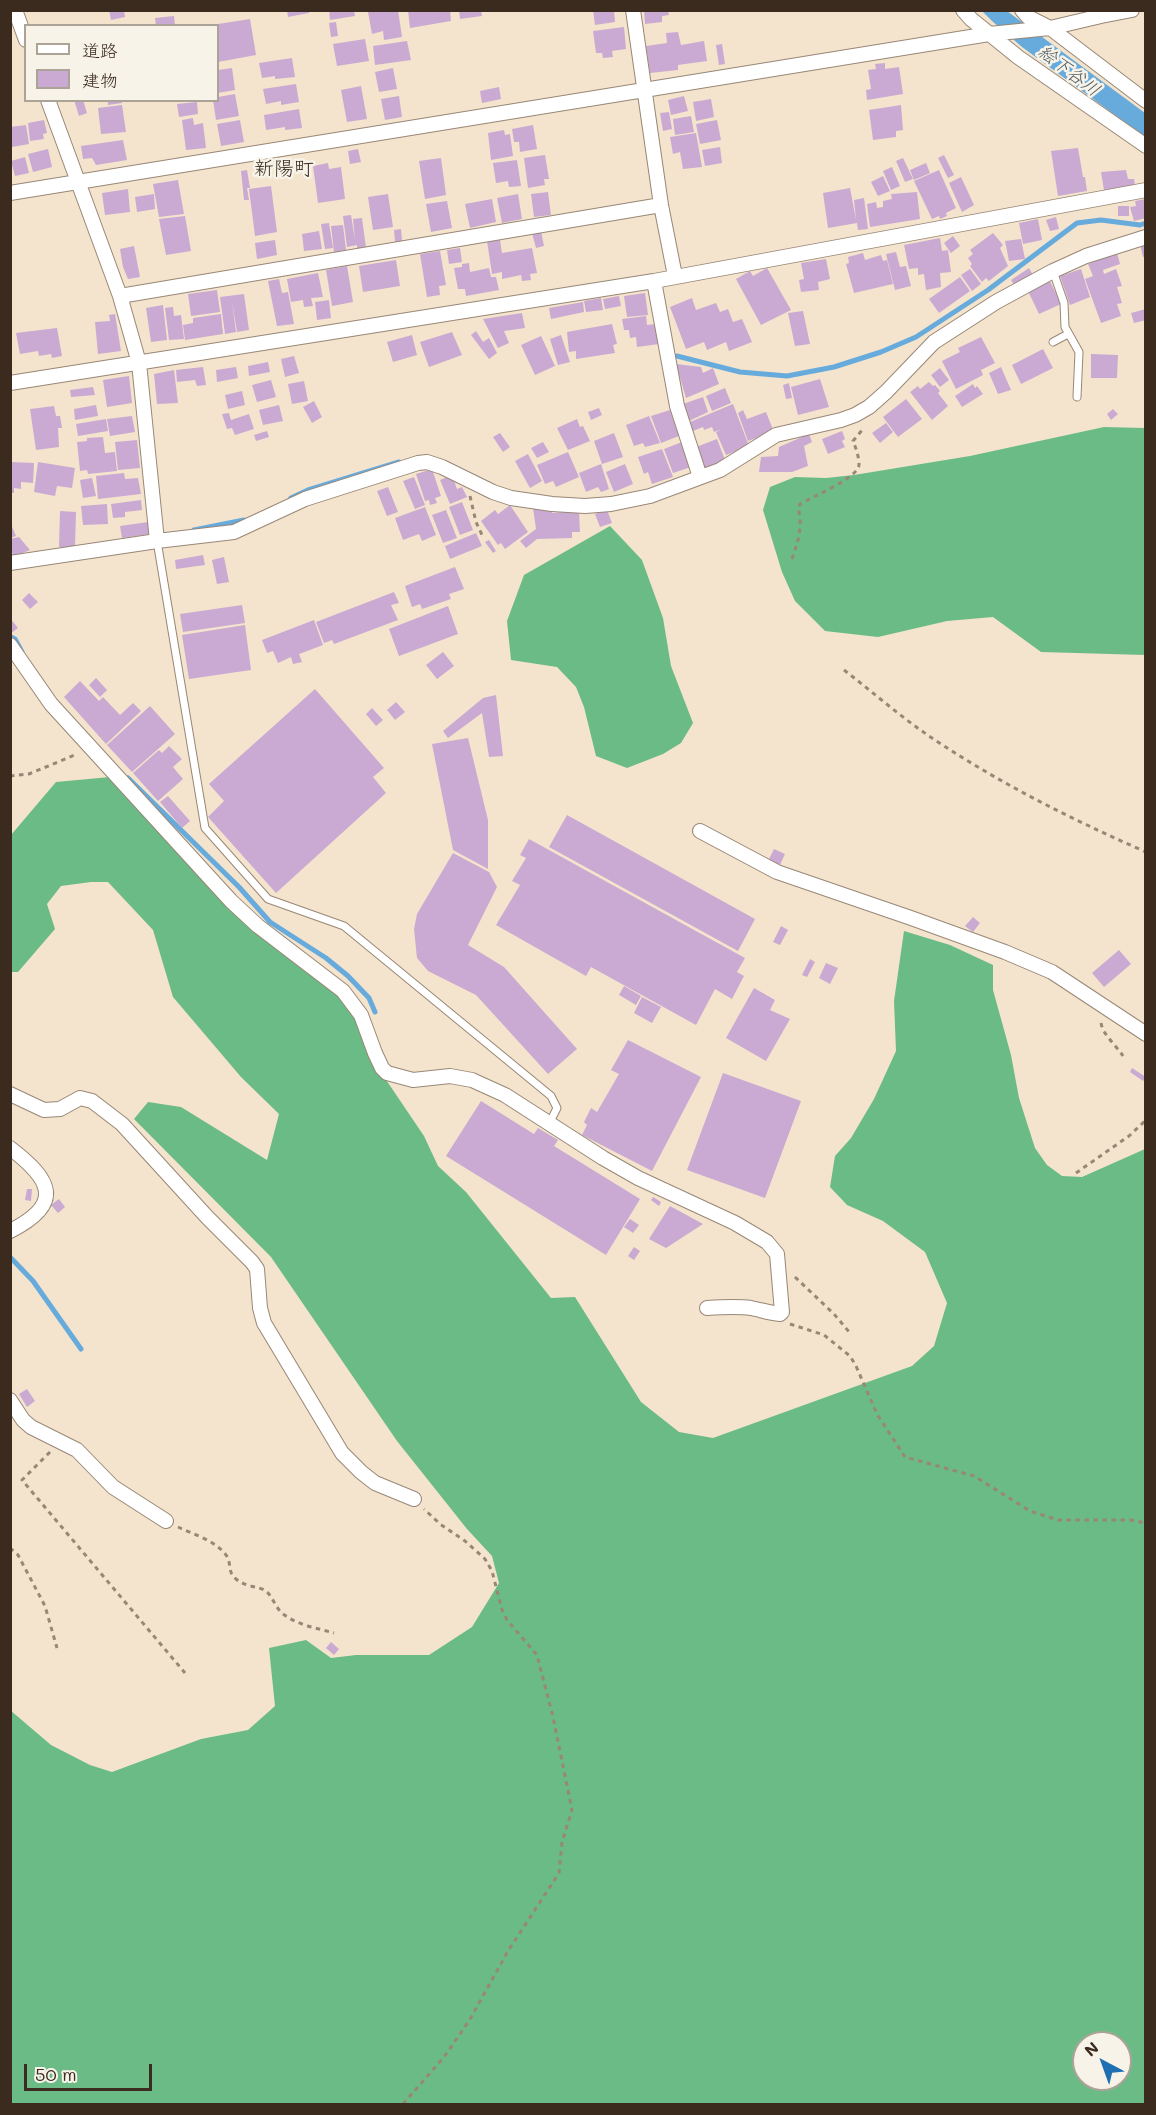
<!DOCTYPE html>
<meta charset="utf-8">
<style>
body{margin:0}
#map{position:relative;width:1156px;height:2115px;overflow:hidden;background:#f4e4cd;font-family:Mali,"Klee One",sans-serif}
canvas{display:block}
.frame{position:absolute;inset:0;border:12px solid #3b2a1e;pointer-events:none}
.legend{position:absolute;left:24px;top:24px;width:195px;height:78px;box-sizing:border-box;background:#f7f3e8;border:2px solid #aca397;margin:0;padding:8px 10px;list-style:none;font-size:18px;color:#3b2a1e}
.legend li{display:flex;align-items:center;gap:12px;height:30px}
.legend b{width:30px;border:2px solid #aca397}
.north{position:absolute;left:1072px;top:2031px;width:60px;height:60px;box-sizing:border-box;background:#f7f3e8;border:2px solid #aca397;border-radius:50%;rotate:319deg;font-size:16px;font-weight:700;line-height:24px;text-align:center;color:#3b2a1e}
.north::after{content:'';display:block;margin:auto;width:21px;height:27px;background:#1f6fb2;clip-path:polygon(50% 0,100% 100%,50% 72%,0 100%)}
.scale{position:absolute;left:24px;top:2064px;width:128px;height:27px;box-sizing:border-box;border:3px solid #3b2a1e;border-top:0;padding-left:8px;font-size:18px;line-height:21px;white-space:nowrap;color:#3b2a1e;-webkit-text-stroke:4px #f7f3e8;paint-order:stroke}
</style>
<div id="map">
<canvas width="1156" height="2115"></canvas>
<div class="frame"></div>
<ul class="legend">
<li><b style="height:8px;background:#fff"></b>道路</li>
<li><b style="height:16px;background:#caaad2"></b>建物</li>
</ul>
<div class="north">N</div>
<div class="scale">50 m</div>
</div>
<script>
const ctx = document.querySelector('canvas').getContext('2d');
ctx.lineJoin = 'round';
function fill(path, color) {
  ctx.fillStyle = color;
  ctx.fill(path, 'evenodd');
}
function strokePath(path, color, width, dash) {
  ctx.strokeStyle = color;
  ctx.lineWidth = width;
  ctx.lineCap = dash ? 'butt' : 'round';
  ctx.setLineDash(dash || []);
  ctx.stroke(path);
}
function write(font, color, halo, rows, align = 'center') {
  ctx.font = font + ' Mali,"Klee One",sans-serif';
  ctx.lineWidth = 5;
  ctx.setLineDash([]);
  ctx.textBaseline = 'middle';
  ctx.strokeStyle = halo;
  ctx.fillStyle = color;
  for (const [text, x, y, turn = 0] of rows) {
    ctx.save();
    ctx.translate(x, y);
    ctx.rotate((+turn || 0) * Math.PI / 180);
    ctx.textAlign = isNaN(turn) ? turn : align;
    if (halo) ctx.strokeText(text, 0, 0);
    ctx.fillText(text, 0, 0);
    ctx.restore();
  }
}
const forest = new Path2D(`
 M1104,427L1145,428V655L1041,652L993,617L947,621L878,637L825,631L795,601L782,572L763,510L770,487L795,477L826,478L854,475L970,456Z
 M610,526L642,560L663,618L671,666L693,723L681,743L663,754L627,768L596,756L584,707L576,687L557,667L511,660L507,621L524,575Z
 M110,777L352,1008L376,1065L424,1136L438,1166L466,1192L551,1298L575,1297L641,1402L679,1432L713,1438L912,1366L934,1346L947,1303L925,1252L883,1221L847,1205L830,1187L835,1156L851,1138L874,1099L896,1051L894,1001L904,931L950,945L993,965V990L1011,1055L1019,1098L1035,1148L1047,1165L1062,1176L1082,1177L1145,1149V2104H11L10,1710L51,1745L90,1765L112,1772L201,1739L248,1730L275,1706L269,1648L306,1640L331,1658L356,1655H429L472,1627L499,1583L492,1556L467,1529L397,1441L271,1257L134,1119L148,1102L181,1107L267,1160L279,1114L241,1077L173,997L153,930L108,882H91L61,886L47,904L55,929L18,972H11V835L56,782ZM1084,2043H1120V2079H1084Z`);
const water = new Path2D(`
 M982,11H1007L1145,113V137L1022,47L992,21Z`);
const stream = new Path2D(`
 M677,356L740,372L787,376L834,367L881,352L916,337L988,290L1077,223L1101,220L1140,225L1146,223
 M291,498L308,490L399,462
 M194,530L244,520
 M11,637L15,639L22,652
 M128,778L239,887L270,922L326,958L348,976L369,998L375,1012
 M10,1257L33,1281L81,1349`);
const building = new Path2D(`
 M109,10H124L125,17L111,20Z
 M287,10H309V13L288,17Z
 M329,10H354L355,16L330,20Z
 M398,10L402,37L384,40L383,31L372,34L368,12Z
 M408,10H450L451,21L410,28Z
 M459,10H481L482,16L460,19Z
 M593,10H614L615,22L595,25Z
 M644,10H668L669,15L662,16V22L645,24Z
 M174,16L175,26H156L155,18Z
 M250,19L256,55L218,62V24Z
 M336,22L338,36L331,37L329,23Z
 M624,27L626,49L612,51L613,57L603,58L602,53H596L593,31Z
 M678,32L681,45L704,41L707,61L678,65V70L650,73L646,46L667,43L666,33Z
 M365,39L369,61L337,66L333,44Z
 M407,41L411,60L375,65L373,46Z
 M722,44L725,64L719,65L716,45Z
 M292,58L295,77L275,79V76L262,78L259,63Z
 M885,63V69L899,67L903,94L867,100L866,90L871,89L868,70L876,69L875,64Z
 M232,68L235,90L218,93V70Z
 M393,68L397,89L379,92L375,72Z
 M296,84L299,102L281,105V101L266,104L263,89Z
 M361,86L367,119L347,122L341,90Z
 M499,87L501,99L482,103L480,91Z
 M235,94L239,116L216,120L213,100H218V97Z
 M399,96L402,117L385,120L381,99Z
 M684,96L688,111L671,115L668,100Z
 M711,99L714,117L696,121L693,102Z
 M74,100H83L87,113L79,116Z
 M108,100H122V103L108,105Z
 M197,102L198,114L179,117L177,104Z
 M122,105L126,132L101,134L98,108Z
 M901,105L903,130L896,131V137L873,140L869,110Z
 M299,109L302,128L285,130V127L266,130L264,115Z
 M669,112L672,129L663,131L660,113Z
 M691,116L694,132L675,135L673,119Z
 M193,118L194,125L203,123L206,148L186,150L182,120Z
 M44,120L47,133L43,134L44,139L30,141L28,123Z
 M240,120L244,142L221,146L217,124Z
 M717,120L721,140L700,144L696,124Z
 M26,125L29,144L12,147L10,127Z
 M533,125L537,149L520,152L519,142H514L512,129Z
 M504,130L505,135L510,134L513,156L491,160L488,133Z
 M696,133L702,167L683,169L680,152L673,154L670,137Z
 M123,140L127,160L96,165L92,158L83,159L81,146Z
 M720,147L722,163L705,166L702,150Z
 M1078,148L1083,177H1085L1087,191L1058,196L1051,151Z
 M48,149L52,167L33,172L28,154Z
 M358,149L361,162L350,164L348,151Z
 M545,155L549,179H544L545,185L528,188L524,158Z
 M944,155L954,175L948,178L938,158Z
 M25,157L29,173L15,176L11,161Z
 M441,158L446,195L425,199L419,161Z
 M903,158L913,179L905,182L896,161Z
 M517,160L521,186L509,187L508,181L496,183L493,163Z
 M328,163L329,169L341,167L345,199L318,203L313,166Z
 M926,163L930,173L914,180L910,170Z
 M892,167L900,186L891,190L883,171Z
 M247,170L250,188H247L249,200H244L241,171Z
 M939,170L956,208L946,213L947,216L940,219L939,216L932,219L914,181Z
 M1126,170L1128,179H1134L1135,185L1104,190L1101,172Z
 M883,176L890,191L878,196L871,182Z
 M961,177L974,205L962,212L949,183Z
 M178,180L184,214L159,217L153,184Z
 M271,186L277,232L255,236L249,189Z
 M850,188L856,220L854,200L864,198L868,229L858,230L857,223L828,228L823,193Z
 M128,189L130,212L105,215L102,193Z
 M548,192L551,215L534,217L531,194Z
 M917,192L920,219L870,227L867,204L876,202L877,208L883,207V201L892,199L891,194Z
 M154,194L155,209L137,212L135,197Z
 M388,194L393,227L373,230L368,197Z
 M518,194L522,219L502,223L497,198Z
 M492,199L496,222L470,228L465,204Z
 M1146,199V218L1134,221L1130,207L1136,206L1135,201Z
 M447,201L452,228L431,232L426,204Z
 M1118,206H1129V216H1118Z
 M351,215L355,240L353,219L362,218L366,248L357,249V245L347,247L343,216Z
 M185,216L191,251L166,255L159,219Z
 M1056,217L1059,229L1050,231L1046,220Z
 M1038,219L1042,240L1023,244L1019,223Z
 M329,223L333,248L325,249L321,224Z
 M343,225L346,250L334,252L331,226Z
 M401,229L402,241L395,242L394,230Z
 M319,231L322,249L304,251L302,234Z
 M541,231L544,246L536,248L532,233Z
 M993,233L1003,245L1000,248L1008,266L989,281L986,278L982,282L970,266L972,264L968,258L973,254L970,250Z
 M953,236L960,246L951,253L944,243Z
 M940,238L942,251L948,250L951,272L940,273L941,287L926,290L924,274L918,275V268L909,269L904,245Z
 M1021,239L1025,259L1009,261L1005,241Z
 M275,240L277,255L257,259L255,243Z
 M500,240L502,253L532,248L537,273L530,274L531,280L522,281L521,275L502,279V272L492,274L487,241Z
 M1146,242V256L1143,257L1140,244Z
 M134,246L140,277L128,279L123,267L120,249Z
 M460,248L462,262L449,264L447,250Z
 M440,251L446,285L439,286L440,295L427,297L420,254Z
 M896,252L900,267L906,266L911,286L895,290L886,254Z
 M863,253L865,260L881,255L883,261L887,260L893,284L854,293L846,264L849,263L848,257Z
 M1117,253L1120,264L1103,270L1104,274L1116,269L1122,286L1117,287L1122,303L1117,304L1121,316L1101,323L1085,279L1093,276L1088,264Z
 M826,259L830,279L818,282L819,290L801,292L799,280L804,279L801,263Z
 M396,260L400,286L363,292L359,266Z
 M469,263L470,272L489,268L491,277H496L499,290L466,296L465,289H458L454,268L462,267V264Z
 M347,266L353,302L332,306L326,270Z
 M767,268L791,310L761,325L736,279L750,271L753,276Z
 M1029,268L1033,275L1015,286L1011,280Z
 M970,269L981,284L972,291L961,275Z
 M1081,269L1090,297L1070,305L1060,276Z
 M318,273L323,297L311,298L313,306L304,307L303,300L291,302L287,279Z
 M960,277L970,291L939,313L929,299Z
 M279,279L282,293L288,292L294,324L277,326L268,281Z
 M1050,281L1061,304L1039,314L1028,291Z
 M217,290L220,312L191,316L188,294Z
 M645,293L648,315L627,317L624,296Z
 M244,294L249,330L237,332L232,301L236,332L225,334L220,297Z
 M619,296L621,306L605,309L603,299Z
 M601,298L603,310L586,312L584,301Z
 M692,298L696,310L716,303L720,312L728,309L733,322L742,319L752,342L729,351L726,342L707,350L704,342L686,349L670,307Z
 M329,300L331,318L317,320L315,302Z
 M583,302L584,312L551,319L549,308Z
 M163,305L167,340L151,342L146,308Z
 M173,307L174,316L181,315L184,339L169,340L165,308Z
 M1146,309V320L1134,323L1131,313Z
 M803,311L810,344L795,346L788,313Z
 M522,313L525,328L504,331L509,343L498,348L483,319Z
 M115,314L121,351L98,354L95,322L110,321L109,315Z
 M221,314L223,334L185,340L183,325L193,323V318Z
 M646,316L647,325L656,324L659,344L637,347L636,337L630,338L629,330H624L622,319Z
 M612,324L617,344L613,345L615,353L576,359V351L569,352L567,332Z
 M57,328L62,356L52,358L51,354L39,356L38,351L20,354L16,333Z
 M476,331L483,342L489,338L497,353L489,359L471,335Z
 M452,332L462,355L429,367L420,342Z
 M412,335L417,355L393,362L387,342Z
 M561,335L570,362L558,365L550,339Z
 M541,336L555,366L535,375L521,345Z
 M981,337L995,363L981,370L983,375L956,389L942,361L960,352L958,348Z
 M1043,349L1053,368L1021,384L1012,365Z
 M1091,354L1118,355L1117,378H1091Z
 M294,356L299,373L285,377L281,359Z
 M268,362L270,372L249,376L248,366Z
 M676,364L701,367L703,373L713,368L719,384L686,398Z
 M203,367L206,385L197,386L195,380L177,382L176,370Z
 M236,367L238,378L217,382L216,370Z
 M1001,367L1011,390L998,394L989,373Z
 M940,368L949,380L940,387L931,375Z
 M174,370L178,403L157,404L154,374Z
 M129,376L132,403L107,407L103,380Z
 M820,379L829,407L798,415L791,387Z
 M271,380L276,397L257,402L252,385Z
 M304,381L308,401L292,404L288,384Z
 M929,382L933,386L935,385L940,391L938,393L948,406L932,420L910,392L918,386L920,389Z
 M789,383L792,398L786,399L783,385Z
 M973,384L975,388L977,386L983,394L962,407L955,396Z
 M93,387L95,395L71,397L70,390Z
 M725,388L731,403L712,411L706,396Z
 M242,391L245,405L228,409L225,395Z
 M703,397L708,412L689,421L683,404Z
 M906,399L922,419L898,437L883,417Z
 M314,401L322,417L312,423L303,407Z
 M733,404L749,446L726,455L716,432L722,429L714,432L712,427L704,430L703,427L693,431L690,422Z
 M96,405L98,416L75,420L74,409Z
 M279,405L283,421L263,425L259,410Z
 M54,406L56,416H60L62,428H58L59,447L36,450L30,409Z
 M599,408L602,415L591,420L588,412Z
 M1113,409L1118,414L1111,420L1107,414Z
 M670,410L679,436L661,443L651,416Z
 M743,410L747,419L766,412L774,432L748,441L738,413Z
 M229,413L231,420L249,414L254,429L235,435L232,428L227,429L222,414Z
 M132,416L135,432L110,436L107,419Z
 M649,416L660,443L645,447L643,443L634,446L626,425Z
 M106,419L108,431L78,436L76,424Z
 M577,419L580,427L583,426L590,441L568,450L557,428Z
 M886,423L893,432L880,443L872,433Z
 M267,431L269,437L256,441L254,435Z
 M842,431L845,439L842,441L845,447L828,454L822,439Z
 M500,433L510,447L503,452L493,437Z
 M614,433L623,457L602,464L594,441Z
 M809,434L812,442L804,446L808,466L792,472H759L761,457L778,456L779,447Z
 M103,437L105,453L115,452L117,471L88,474L87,470L80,471L77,442L87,441V438Z
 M717,439L725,460L704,468L696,447Z
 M137,440L140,468L118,470L115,442Z
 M543,442L549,452L537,458L531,448Z
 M682,442L691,467L673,473L664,449Z
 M662,449L673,477L652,484L648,472L644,474L638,457Z
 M568,452L579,477L556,487L553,481L545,484L537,465Z
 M528,454L542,481L530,488L515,461Z
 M10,462L34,463L33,483L21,482V489L14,488V493H10Z
 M38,462L75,468L72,488L57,486L55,496L34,492Z
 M601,464L609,489L601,492L598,487L586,492L579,473Z
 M625,464L633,484L614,492L606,472Z
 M432,469L441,496L435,498L437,503L430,505L429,500L425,501L416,474Z
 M124,473L125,479L138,478L141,494L98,499L96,476Z
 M452,475L457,489L462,487L467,497L450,504L440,480Z
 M414,477L425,505L415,509L403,481Z
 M92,478L96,496L83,498L80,480Z
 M388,487L398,512L387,516L377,491Z
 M141,500L142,510L125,512V517L113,518L111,504Z
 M462,502L473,530L460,535L449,507Z
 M107,504L108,524L83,525L81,506Z
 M510,505L528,532L505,549L501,543L498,545L481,521L495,510L498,514Z
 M425,507L436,535L422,541L419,534L403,540L395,518Z
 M543,507V510L552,509V513L579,511L580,532H572V538L537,539L526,548L520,541L536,529L533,508Z
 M446,510L457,538L443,543L432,515Z
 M607,510L612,523L600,527L595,514Z
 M60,511L76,512L75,547H59Z
 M10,522L16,536L10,538Z
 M148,522L150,534L122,538L120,526Z
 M476,533L482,546L450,559L445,546Z
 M19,537L30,550L13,557L10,539Z
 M489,540L496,551L493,553L485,542Z
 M203,555L205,565L176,569L175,560Z
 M224,557L229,582L217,584L212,560Z
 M455,567L464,589L449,594L451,599L422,609L420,604L412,607L405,586Z
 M394,592L399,603L391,605L398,620L334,644L332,640L324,643L316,622Z
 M29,593L38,602L30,609L22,600Z
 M242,605L245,623L183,632L180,614Z
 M448,606L458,634L399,656L389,629Z
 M10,618L18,628L10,634Z
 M314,620L323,645L299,654L302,662L293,664L291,657L278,663L273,651L267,653L262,640Z
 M245,625L251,670L189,679L182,635Z
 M443,652L454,666L437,679L426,665Z
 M96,678L107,690L100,697L89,685Z
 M80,681L99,701L103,697L120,715L133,703L141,711L106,744L64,697Z
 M315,689L384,768L373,777L386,793L276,893L208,817L224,801L209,784Z
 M496,695L503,756L489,757L482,713L448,738L443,731L483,698Z
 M396,702L405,712L395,720L387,710Z
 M150,706L175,734L132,772L107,745Z
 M372,708L383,720L376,726L366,714Z
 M468,738L488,820V869L453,850L432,744Z
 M169,746L182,759L173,767L183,779L158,801L133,773L159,750L162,753Z
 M168,796L190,821L182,828L160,802Z
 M567,815L755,919L738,951L549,847Z
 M529,839L745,958L737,972L744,976L732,999L715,989L696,1025L591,967L586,976L496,925L520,885L512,881L526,858L520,855Z
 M774,849L785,854L779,867L768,861Z
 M453,853L489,872L497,887L468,945L504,967L577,1049L548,1074L476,995L428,971L417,958L414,929L417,914Z
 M973,917L980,923L973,932L965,926Z
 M781,926L788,930L780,945L773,942Z
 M1119,950L1131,964L1104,987L1092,973Z
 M810,959L815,962L807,977L802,975Z
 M826,963L838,968L830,984L819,978Z
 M624,986L641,996L636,1005L619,995Z
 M754,988L775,1000L770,1010L790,1019L766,1061L726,1038Z
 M642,997L661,1007L652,1023L634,1013Z
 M628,1040L701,1077L652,1171L582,1135L587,1125L584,1122L591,1108L597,1112L619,1074L611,1070Z
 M1132,1068L1146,1077L1143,1081L1130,1072Z
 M723,1073L801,1101L765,1198L687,1170Z
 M481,1101L534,1134L538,1128L558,1140L554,1146L640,1199L606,1255L446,1156Z
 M27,1189H32L31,1201L25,1200Z
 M653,1197L661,1202L659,1206L651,1200Z
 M59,1199L65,1207L58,1213L51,1205Z
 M670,1206L703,1224L666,1248L649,1239Z
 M630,1219L639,1225L633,1233L624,1227Z
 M634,1247L640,1251L634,1260L628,1256Z
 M27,1389L35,1401L27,1407L19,1394Z
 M331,1642L339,1649L334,1655L326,1648Z`);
const path = new Path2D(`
 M470,496L476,522L483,537
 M792,559C796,547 800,536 800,524C801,516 797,511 800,504C812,497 858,478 859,465C859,457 856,448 853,441L863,429
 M844,670C874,693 903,719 935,740C1003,785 1071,819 1146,852
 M10,776L29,774L77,754
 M1101,1023C1103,1035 1116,1045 1123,1056
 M1076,1173L1129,1136L1146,1120
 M795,1277L834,1314L850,1333
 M790,1324L824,1335L850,1356L856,1366L877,1414L905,1457L974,1476L1030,1511L1058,1520H1130L1146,1523
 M50,1452L22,1480L185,1673
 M178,1527C193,1534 216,1541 226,1555C232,1563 227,1572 236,1579C247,1588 259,1586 266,1591C273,1597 275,1607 282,1613C296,1625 317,1628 334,1633
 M10,1548L18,1555L45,1606L57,1648
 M403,2104L444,2057L469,2021L508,1951L559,1873L562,1842L572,1810L553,1717L537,1655L507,1620L502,1610L492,1571L485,1559L465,1541L440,1524L424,1509`);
const lane = new Path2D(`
 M1053,271L1064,303L1065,327L1079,352L1077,397
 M1053,342L1068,334
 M157,541L205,828L268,899L344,926L551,1096L557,1108L549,1124`);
const street = new Path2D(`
 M15,10L26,40
 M633,10L661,205L675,276
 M963,10L971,19L1018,57L1146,146
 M1022,10L1028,17L1050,28L1146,101
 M48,100L120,296L139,363L157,541
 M10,193L989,34L1050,28L1101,16L1132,10
 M654,281L677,406L700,477
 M120,296L661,205
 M10,383L654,281L1146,190
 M10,563L157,541L234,532L305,499L418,463L427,462L442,467L493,492L511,498L552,504L585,506L611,504L650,496L720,470L776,435L841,420L855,415L869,407L886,392L934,342L996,302L1053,271L1086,256L1146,237
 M10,645L51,704L231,901L258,926L343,991L361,1015L375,1053L382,1068L387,1073L413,1080L450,1076L472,1080L505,1095L603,1158L638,1178L735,1223L767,1242L777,1254L782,1312L780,1314C770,1313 761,1310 751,1308C737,1306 722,1307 707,1308
 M700,831L777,872L911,918L1005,952L1052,972L1146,1034
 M10,1094L44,1110L60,1109L80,1098L92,1101L122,1124L207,1217L252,1262L257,1269L260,1308L264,1323L342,1453L361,1472L375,1483L414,1499
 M10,1148C52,1180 64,1204 10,1231
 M10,1400L23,1420L31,1427L77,1450L113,1487L166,1521`);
const waterNames = [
 ["絵下谷川",1069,71,37]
];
const quarterNames = [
 ["新陽町",284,169]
];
fill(forest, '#6bbb86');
fill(water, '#67aadc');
strokePath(stream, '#67aadc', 5);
fill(building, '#caaad2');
strokePath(lane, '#988776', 9);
strokePath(street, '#988776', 16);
strokePath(path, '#988776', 3, [4.5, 4.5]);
strokePath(lane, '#fff', 7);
strokePath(street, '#fff', 14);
write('italic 18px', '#4a5760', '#f7f3e8', waterNames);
write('20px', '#3b2a1e', '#f7f3e8', quarterNames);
</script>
